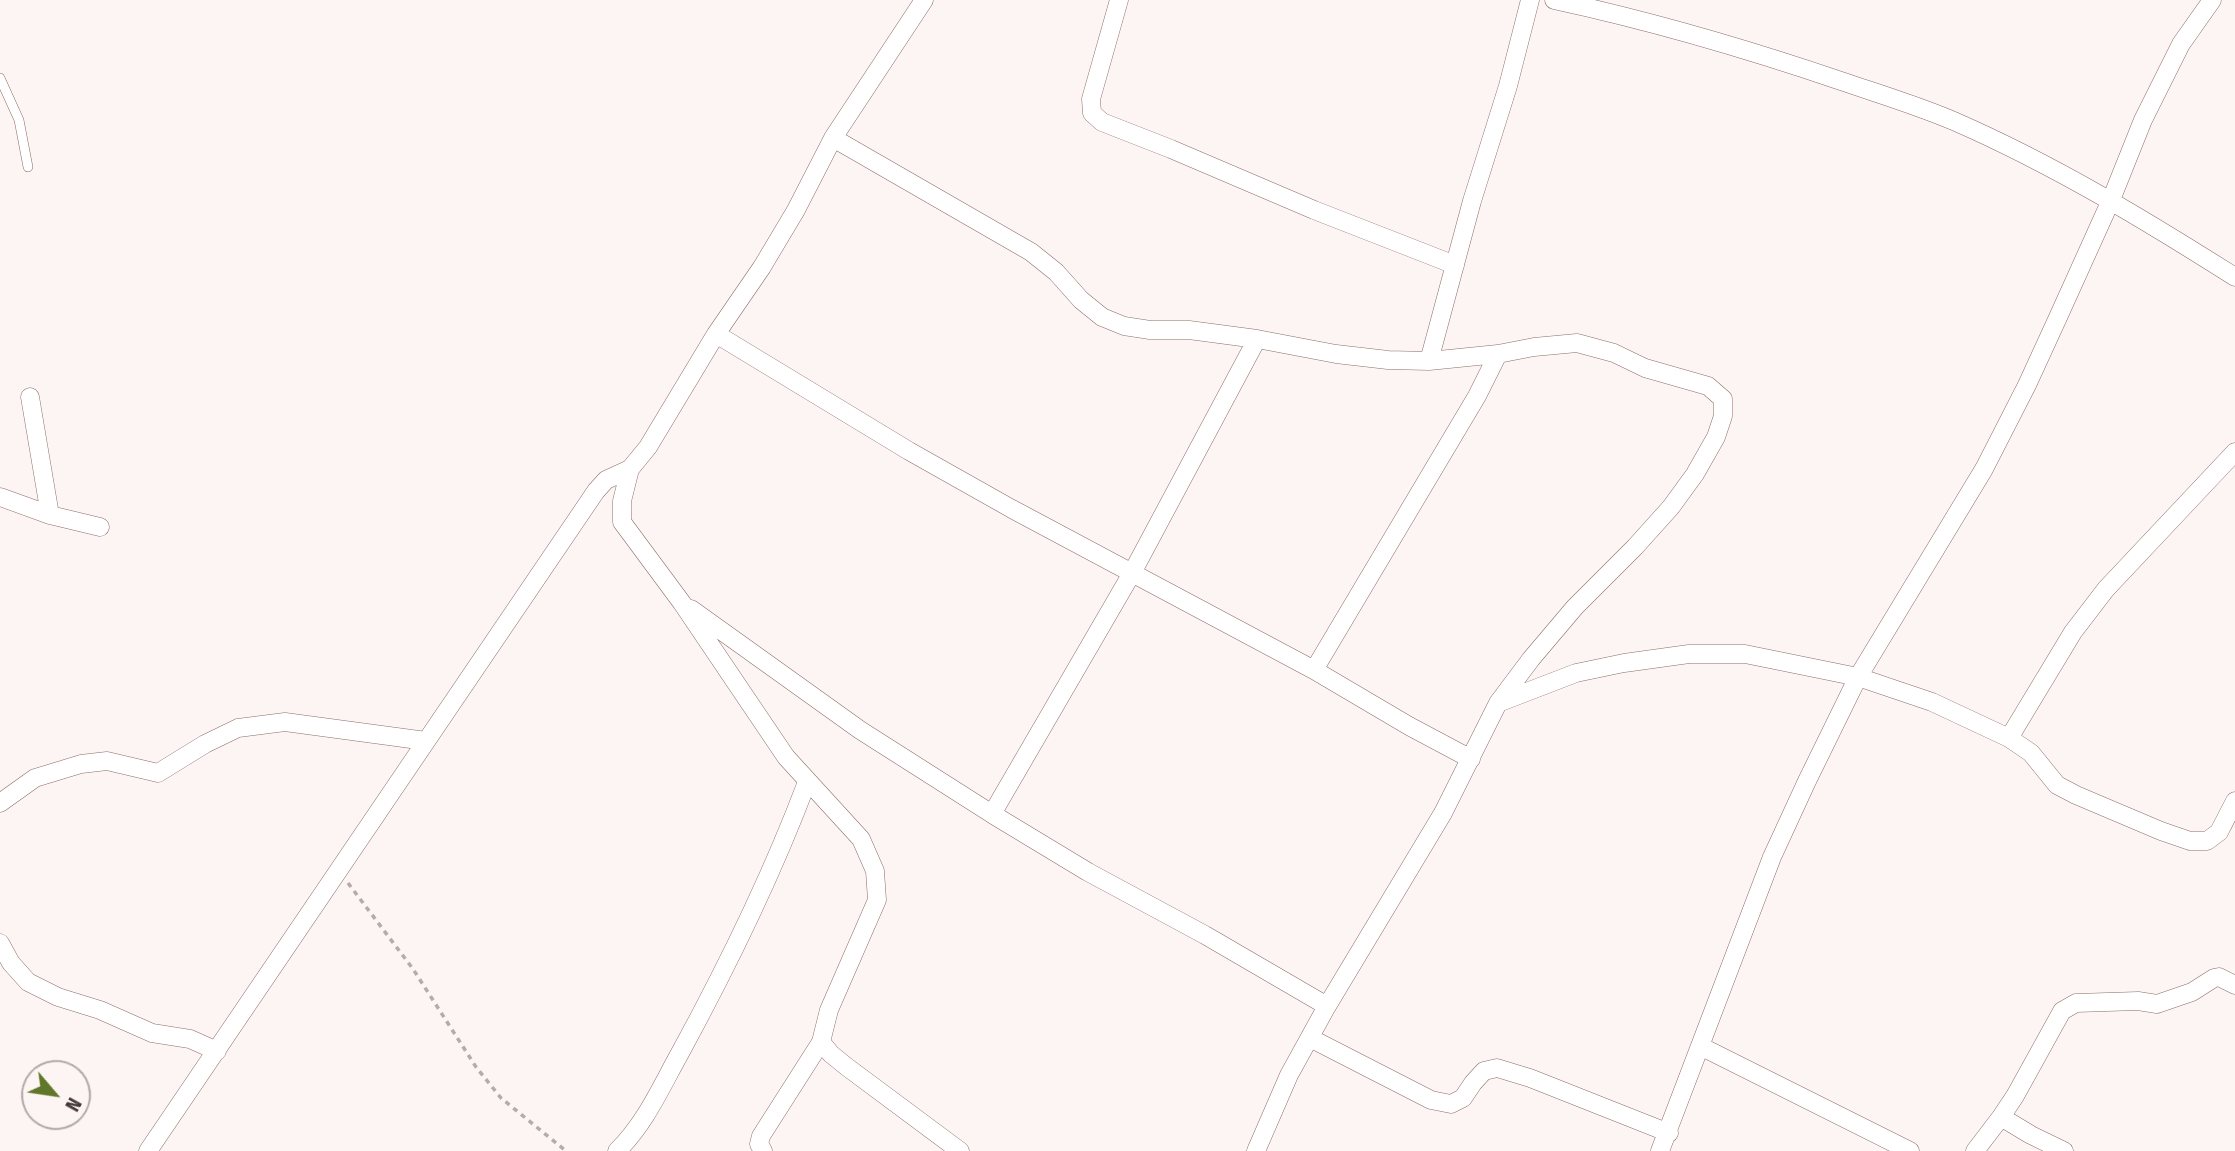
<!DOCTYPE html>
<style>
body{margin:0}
#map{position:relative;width:2235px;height:1151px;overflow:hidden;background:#fdf5f4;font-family:"Fira Sans Condensed",sans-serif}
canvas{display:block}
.north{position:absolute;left:21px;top:1060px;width:70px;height:70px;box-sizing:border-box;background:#fdf5f4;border:2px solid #b3a9a8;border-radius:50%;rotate:119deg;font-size:19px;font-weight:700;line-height:28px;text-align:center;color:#443735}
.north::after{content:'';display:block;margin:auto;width:24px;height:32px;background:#607729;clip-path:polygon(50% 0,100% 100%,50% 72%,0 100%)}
</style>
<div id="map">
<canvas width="2235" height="1151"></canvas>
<div class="north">N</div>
</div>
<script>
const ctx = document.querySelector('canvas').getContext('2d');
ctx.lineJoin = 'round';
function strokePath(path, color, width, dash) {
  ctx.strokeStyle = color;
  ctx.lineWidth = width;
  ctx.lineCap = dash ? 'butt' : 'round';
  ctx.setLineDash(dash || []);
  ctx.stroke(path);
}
const path = new Path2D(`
 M348,883L413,969L476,1067L501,1098L566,1151`);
const lane = new Path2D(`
 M0,78L19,120L28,167`);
const street = new Path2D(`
 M1119,0L1091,99L1092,113L1102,122L1171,149L1314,210L1455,265
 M1554,0C1651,21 1747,49 1841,81C1879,94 1919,106 1956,122C2054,165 2145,220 2235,277
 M833,138L1031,252L1056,272L1081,300L1102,317L1124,326L1150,330H1189L1257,339L1336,354L1388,360L1429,361L1498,354L1534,347L1577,343L1614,353L1645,368L1708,386L1723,399V416L1716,437L1695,474L1671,507L1635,547L1575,607L1531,659L1498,703L1443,813L1327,1006L1289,1075L1256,1151
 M716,334L909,451L1012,509L1314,670L1409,726L1471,759
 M1429,361L1472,201L1508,86L1530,0
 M30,397L50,515
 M630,469L622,501V522L682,603L786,757L861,839L875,871L877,900L829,1010L821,1042L831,1054L847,1067L960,1151
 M0,497L50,515L100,527
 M691,609L860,730L992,814L1088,872L1205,935L1327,1006
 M1314,670L1477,396L1498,354
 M1498,703L1576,673L1624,663L1689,654H1745L1858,677L1932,702L2009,738L2031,753L2057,785L2076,795L2161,831L2190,841H2207L2219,832L2235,801
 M2009,738L2073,632L2106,589L2235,452
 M0,803L35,778L81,764L107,761L158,773L205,744L238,728L285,722L426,741
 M992,814L1132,573L1257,339
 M0,943L11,963L28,982L58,997L100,1010L152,1033L190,1039L217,1051
 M1310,1038L1431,1100L1451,1104L1463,1098L1473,1083L1484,1071L1497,1068L1530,1078L1669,1133
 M1700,1046L1910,1151
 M2001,1117L2031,1135L2064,1151
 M148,1151L596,491L606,480L630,469L648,447L716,334L762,267L796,210L833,138L924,0
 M617,1151C645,1124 661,1087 680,1053C728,965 772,875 807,782
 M763,1151L759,1144L761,1136L821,1042
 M1660,1151L1772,857L1807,781L1858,677L1984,469L2027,385L2060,313L2111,200L2143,120L2181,44L2212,0
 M1975,1151L2001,1117L2015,1096L2062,1011L2076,1003L2138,1001L2157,1004L2192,992L2214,978L2219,977L2235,985`);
strokePath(lane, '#8c6e68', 10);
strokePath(street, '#8c6e68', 19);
strokePath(path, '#b5abaa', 3.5, [5, 5]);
strokePath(lane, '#fff', 9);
strokePath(street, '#fff', 18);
</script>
